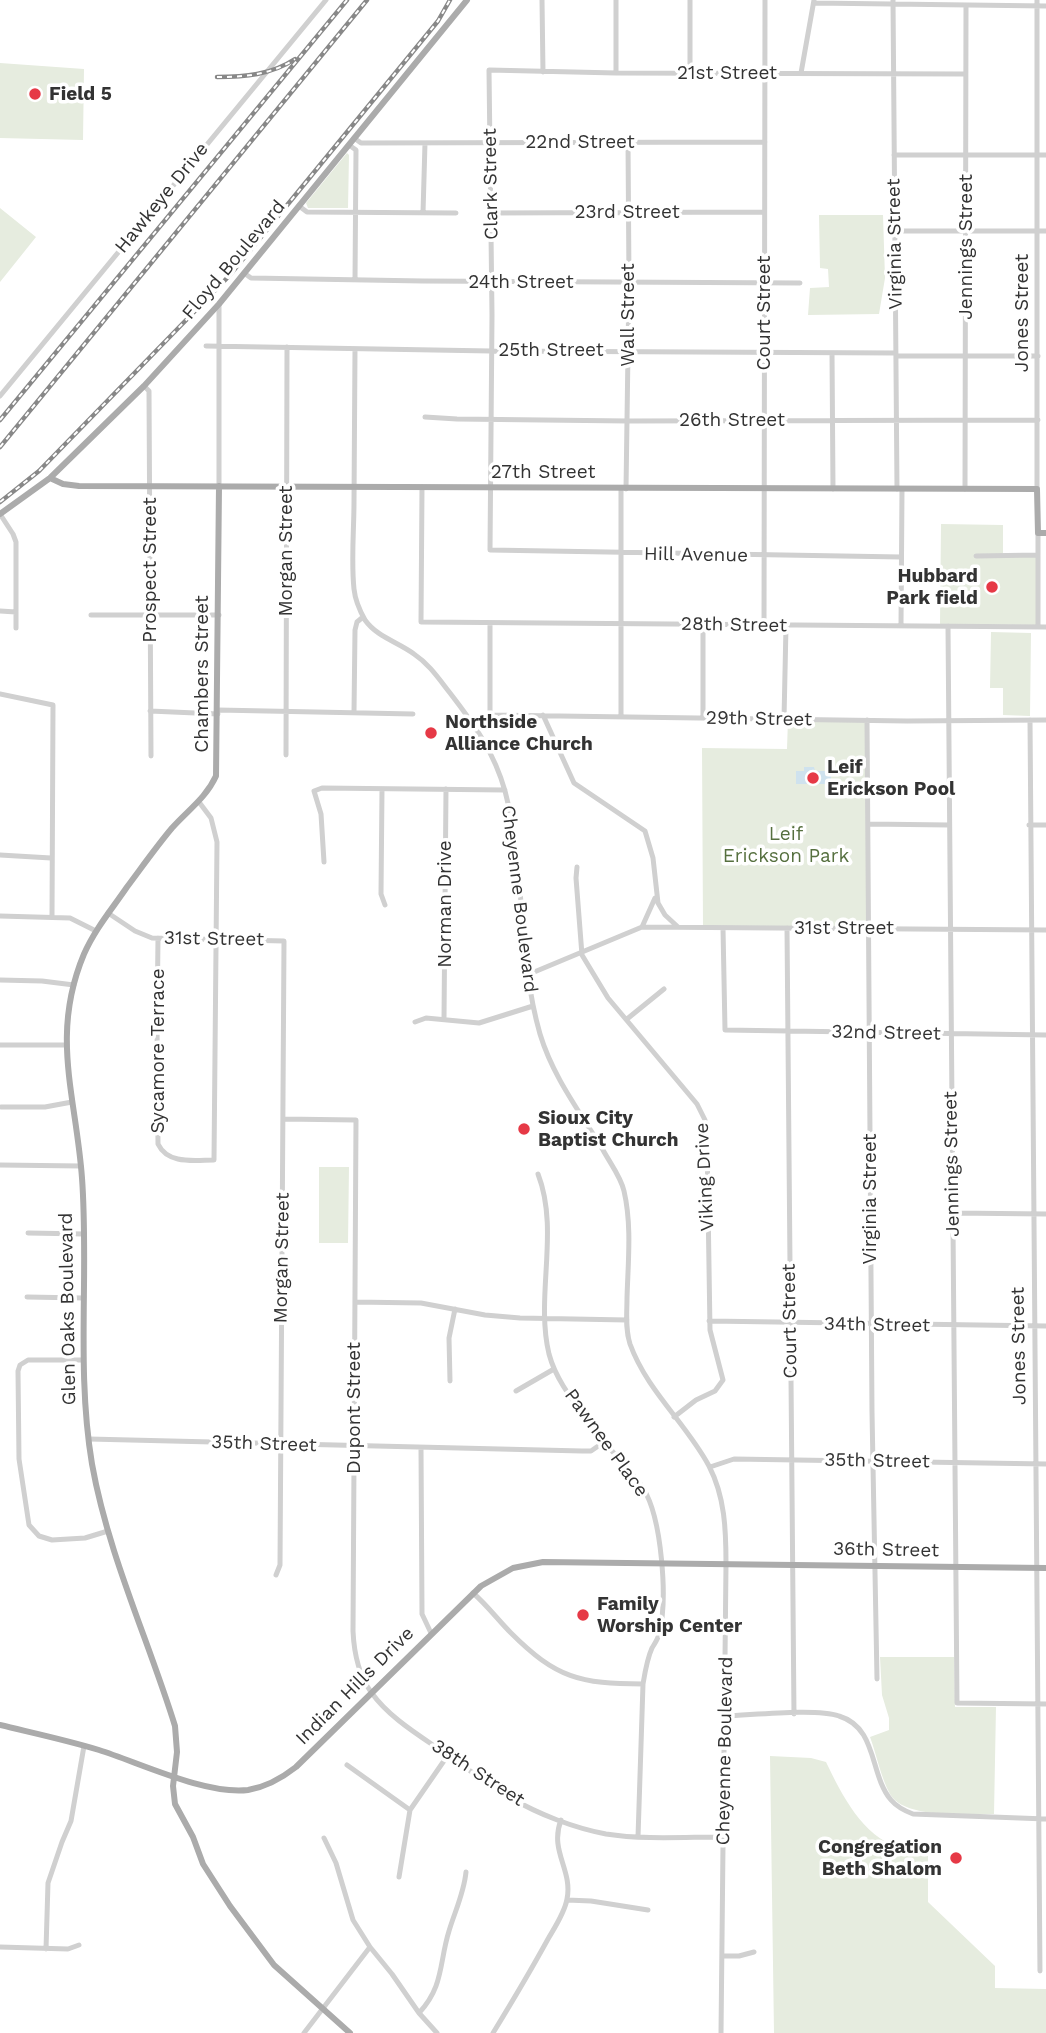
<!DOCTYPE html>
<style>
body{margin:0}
canvas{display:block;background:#fff}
</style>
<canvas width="1046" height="2033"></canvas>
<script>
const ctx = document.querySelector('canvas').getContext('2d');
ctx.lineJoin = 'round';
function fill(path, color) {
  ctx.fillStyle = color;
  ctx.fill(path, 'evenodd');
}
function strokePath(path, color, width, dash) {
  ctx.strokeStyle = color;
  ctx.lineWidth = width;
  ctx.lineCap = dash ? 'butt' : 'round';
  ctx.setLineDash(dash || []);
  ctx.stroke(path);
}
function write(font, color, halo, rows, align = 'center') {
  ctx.font = font + ' "Work Sans",sans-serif';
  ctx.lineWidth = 7;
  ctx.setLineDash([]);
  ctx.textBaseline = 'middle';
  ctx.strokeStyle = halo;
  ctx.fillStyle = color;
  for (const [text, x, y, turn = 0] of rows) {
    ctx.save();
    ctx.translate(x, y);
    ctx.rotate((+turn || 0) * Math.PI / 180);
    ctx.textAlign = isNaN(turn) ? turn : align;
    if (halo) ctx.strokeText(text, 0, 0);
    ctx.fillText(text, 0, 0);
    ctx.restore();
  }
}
const green = new Path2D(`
 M0,63L84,69L83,140L0,138Z
 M347,153L349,155L348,208H308L306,203Z
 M0,208L36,237L0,282Z
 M819,215H883L885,278L879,314L808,315L810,288L829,287L828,269L820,268Z
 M941,524L1003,525V556H1037V625L940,624Z
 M991,632L1031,633L1030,716L1003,715V688H990Z
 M788,719L867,720L868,930L703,928L702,748L787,749Z
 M319,1167H349L348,1243H319Z
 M880,1657H954L955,1707H996L994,1814C968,1813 905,1820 890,1794C881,1778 877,1756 870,1737L889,1730V1718L882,1695Z
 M770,1756L811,1758L826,1762C842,1795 862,1836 900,1848C908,1851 919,1850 928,1850V1902L995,1966V1988L1046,1989V2033H774Z`);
const water = new Path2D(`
 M804,767H814L815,771H831V784H796V771H804Z`);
const minor = new Path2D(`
 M542,0L543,72
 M616,0V73
 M893,0L897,489
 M1037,0V489
 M814,3L1046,6
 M690,73V0
 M801,73L814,0
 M354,138L361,143L765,142
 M349,145L356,150L355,280
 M894,155H1046
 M299,206L307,212L456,213
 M423,213L425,143
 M491,213L764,212
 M896,231H1046
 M244,273L251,278L423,281L800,283
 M206,346L491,351L896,353
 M355,349C355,400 354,451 354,502C354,530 351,561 354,589C355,599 360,611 365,620C377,637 398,642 414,654C429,664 439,679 450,693C474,724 494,752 505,791C526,871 517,954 540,1034C553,1077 580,1112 603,1150C610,1163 621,1177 624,1191C632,1225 628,1263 627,1298C627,1313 625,1329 630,1344C647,1391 686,1423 709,1466C725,1497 726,1530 726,1564L721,2033
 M832,353L833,489
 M896,356H1038
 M144,386L149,391L151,756
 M0,396L326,0
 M425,417L457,419L628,421L1038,420
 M219,486V304
 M422,487L421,622L1046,627
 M621,489V717
 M626,489L629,282L628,141
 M965,489L966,5
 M0,514L13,534L16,542V628
 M1038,533V626
 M976,556L1038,555
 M901,557L490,550L492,315L489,70L616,73L965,74
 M0,611L16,612
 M91,615H219
 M703,625V718
 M901,625L902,489
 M764,626L765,0
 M948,626L957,1703L1046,1704
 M0,694L53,705L52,917
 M218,710L413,714
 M150,711L218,714
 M354,712L355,630L357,622L363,617
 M490,715V624
 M543,715L574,783L645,831L653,858L658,903L665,915L678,927
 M784,719L786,626
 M867,720L872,1412L877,1679
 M1030,720L1040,1971
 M474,724L490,715L907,721L1046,720
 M286,755L287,347
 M382,789L381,894L385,905
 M868,824L949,825
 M1029,825H1046
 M0,855L51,858
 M324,862L321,814L314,791L322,788L505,790
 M577,867L576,878L582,955L608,998L697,1104L705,1120L707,1139L710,1330L723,1380L715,1391L696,1400L674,1417
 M108,913L135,931L152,938L284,941L280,1565L276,1575
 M0,916L70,918L96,931
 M642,927L655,898
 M723,928L725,1030L1046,1035
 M787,928L794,1714
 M158,938L157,1025L158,1144C168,1165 195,1160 214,1160L217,842L211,818L199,802
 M527,975L642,927L1046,930
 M0,980L42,981L74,985
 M444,1019L446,789
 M627,1019L664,989
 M415,1022L426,1018L479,1023L533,1006
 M0,1045H66
 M1,1107H45L72,1102
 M283,1119L356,1120L353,1631C354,1653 358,1674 371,1692C390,1719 422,1737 449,1756C470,1770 489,1786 511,1798C538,1814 574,1828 606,1834C644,1840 685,1837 723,1837
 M0,1165L81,1166
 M538,1174C560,1231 535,1296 549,1354C557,1384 578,1406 596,1431C610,1451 629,1468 643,1488C662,1518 668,1600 659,1634C658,1639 655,1643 652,1648C647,1659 645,1672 643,1684L638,1837
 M953,1213L1046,1214
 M28,1233L84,1234
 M27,1297L83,1298
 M355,1302L421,1303L485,1315L520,1318L627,1320
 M709,1321L1046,1326
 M82,1360H28L20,1365L18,1371L19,1459L29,1525L39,1536L52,1540L85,1538L108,1531
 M450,1381L449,1338L455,1309
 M516,1391L554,1369
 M89,1439L582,1451H591L604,1442
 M421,1448L422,1614L431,1633
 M710,1467L734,1459L1046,1464
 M473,1593C487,1605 498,1620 511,1633C556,1678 580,1684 643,1684
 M726,1716C754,1715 816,1708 839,1716C878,1728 869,1774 891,1800C897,1807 905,1811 913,1814L1046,1819
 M347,1765L410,1810
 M324,1838L336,1863L353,1920L370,1947L392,1974L419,2013L437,2033
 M399,1877L410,1810L448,1755
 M567,1900L591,1901L648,1910
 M0,1947L68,1949L79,1945
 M46,1949L48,1883L62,1842L71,1821L84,1746
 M722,1956H739L754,1952
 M419,2013C444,1986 439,1963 449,1931C455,1911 464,1893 466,1872
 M304,2033L370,1947
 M493,2033C512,2002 531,1970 548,1939C555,1927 565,1912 567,1899C573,1870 549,1851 561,1820`);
const major = new Path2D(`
 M50,478L63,484L79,486L1037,489L1038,533H1046
 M219,486L216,776C206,798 188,810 172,828C156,847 142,867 127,887C112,909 95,929 84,954C50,1035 76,1096 82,1178C89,1274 76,1369 92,1464C108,1554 148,1639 175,1726L177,1752L173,1786L175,1804L193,1837L203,1864L230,1906L274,1965L350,2033
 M0,514L50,478L144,386L219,304L467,0
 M0,1725C33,1733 66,1740 99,1750C140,1763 206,1795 248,1790C266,1787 282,1778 296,1767L481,1586L513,1568L543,1562L1046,1568`);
const rail = new Path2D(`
 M217,77C244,77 271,75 295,59
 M0,420L347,0
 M0,447L367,0
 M0,502L39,471L229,276L438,21L450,0`);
const markers = [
 [35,94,7,"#e63946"],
 [992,587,7,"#e63946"],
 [431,733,7,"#e63946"],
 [813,778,7,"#e63946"],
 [524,1129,7,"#e63946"],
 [583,1615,7,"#e63946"],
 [956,1858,7,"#e63946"]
];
const streetNames = [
 ["21st Street",727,73],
 ["22nd Street",580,142],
 ["Clark Street",491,184,-91],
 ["Hawkeye Drive",162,198,-51],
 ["23rd Street",627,212],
 ["Virginia Street",895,244,-91],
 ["Jennings Street",966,247,-90],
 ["Floyd Boulevard",234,260,-50],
 ["24th Street",521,282],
 ["Court Street",764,313,-90],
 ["Jones Street",1022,313,-90],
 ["Wall Street",628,315,-90],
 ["25th Street",551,350],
 ["26th Street",732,420],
 ["27th Street",543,472],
 ["Morgan Street",286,551,-90],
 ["Hill Avenue",696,555,1],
 ["Prospect Street",150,570,-90],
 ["28th Street",734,625,1],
 ["Chambers Street",202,674,-90],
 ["29th Street",759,719,1],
 ["Cheyenne Boulevard",519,899,83],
 ["Norman Drive",445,904,-90],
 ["31st Street",844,928],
 ["31st Street",214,939,1],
 ["32nd Street",886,1033,1],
 ["Sycamore Terrace",158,1051,-90],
 ["Jennings Street",952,1164,-91],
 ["Viking Drive",705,1177,-93],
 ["Virginia Street",870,1199,-90],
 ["Morgan Street",282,1258,-89],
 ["Glen Oaks Boulevard",68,1309,-91],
 ["Court Street",790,1321,-91],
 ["34th Street",877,1325,1],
 ["Jones Street",1019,1346,-91],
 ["Dupont Street",354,1408,-90],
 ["Pawnee Place",606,1443,54],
 ["35th Street",264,1444,2],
 ["35th Street",877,1461,1],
 ["36th Street",886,1550,1],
 ["Indian Hills Drive",355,1686,-45],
 ["Cheyenne Boulevard",725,1751,-89],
 ["38th Street",478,1773,33]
];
const poiNames = [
 ["Field 5",49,94],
 ["Hubbard",978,576,"right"],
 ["Park field",978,598,"right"],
 ["Northside",445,722],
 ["Alliance Church",445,744],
 ["Leif",827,767],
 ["Erickson Pool",827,789],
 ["Sioux City",538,1118],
 ["Baptist Church",538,1140],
 ["Family",597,1604],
 ["Worship Center",597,1626],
 ["Congregation",942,1847,"right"],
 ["Beth Shalom",942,1869,"right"]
];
const parkNames = [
 ["Leif",786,834],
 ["Erickson Park",786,856]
];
fill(green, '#e6ecdf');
fill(water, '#cfe2ee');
strokePath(minor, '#d0d0d0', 5);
strokePath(major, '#ababab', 6);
strokePath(rail, '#888', 4.5);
strokePath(rail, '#fff', 2, [5]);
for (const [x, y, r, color] of markers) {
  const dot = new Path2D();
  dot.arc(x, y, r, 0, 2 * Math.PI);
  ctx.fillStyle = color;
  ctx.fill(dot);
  strokePath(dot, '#fff', 2.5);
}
write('19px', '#333', '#fff', streetNames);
write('bold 19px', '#333', '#fff', poiNames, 'left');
write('19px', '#56703f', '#fff', parkNames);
</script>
